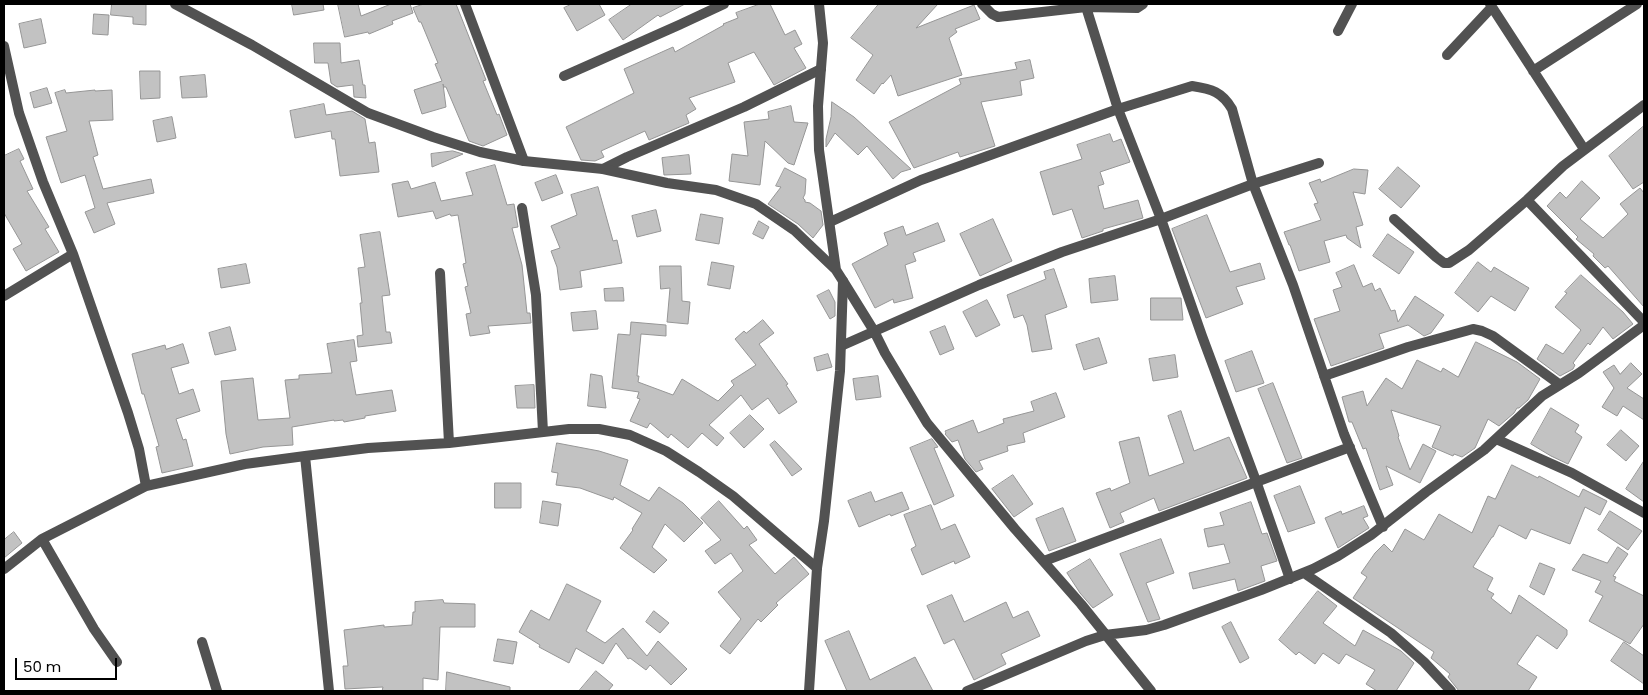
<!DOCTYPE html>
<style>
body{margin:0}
#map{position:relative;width:1648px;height:695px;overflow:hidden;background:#fff;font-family:Poppins,sans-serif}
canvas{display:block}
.frame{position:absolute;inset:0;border:5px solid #000;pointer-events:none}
.scale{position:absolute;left:15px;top:658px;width:102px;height:22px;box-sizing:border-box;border:2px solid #000;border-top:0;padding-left:6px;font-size:15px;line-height:18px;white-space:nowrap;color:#000;-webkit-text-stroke:4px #fff;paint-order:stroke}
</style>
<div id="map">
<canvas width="1648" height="695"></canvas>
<div class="frame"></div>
<div class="scale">50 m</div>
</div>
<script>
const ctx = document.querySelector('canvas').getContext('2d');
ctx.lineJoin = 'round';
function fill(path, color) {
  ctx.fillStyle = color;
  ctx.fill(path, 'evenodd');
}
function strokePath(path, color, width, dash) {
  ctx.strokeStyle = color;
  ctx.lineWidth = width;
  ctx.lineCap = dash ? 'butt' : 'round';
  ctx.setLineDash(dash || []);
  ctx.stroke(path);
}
const building = new Path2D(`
 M112,4H146V25L133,24V17L111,15Z
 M292,4H323L324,10L294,15Z
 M338,4H358L361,16L391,4H410L413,13L392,21L393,24L369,34L368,32L345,37Z
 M424,4H456L486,80L483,81L497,115L499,114L507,135L483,146L469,141L446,87H444L443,84L446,107L422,114L414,90L442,81L435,64L438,63L421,22H419L413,8Z
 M572,4H599L605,15L577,31L564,8Z
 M632,4H685L660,17L658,15L623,40L609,20Z
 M760,4H770L785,35L795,30L802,44L794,48L806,68L774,85L754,52L728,63L735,82L689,98L696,109L686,115L689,123L649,140L645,131L601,151L604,157L595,161L581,160L566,127L634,93L624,69L673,47L675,52L724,25L723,24L738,18L736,13Z
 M879,4H938L916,28L974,5L980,19L955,29L957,32L949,38L962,75L898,96L891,75L883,84L882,83L874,94L856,80L873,55L851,38Z
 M94,14L109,15L108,35L93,34Z
 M41,19L46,43L24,48L19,24Z
 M314,43H340L341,63L359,60L363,85H365L366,98L354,97L353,85L337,87L331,83L328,63H315Z
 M1030,60L1034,78L1020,81L1022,95L981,102L995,146L960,157L958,152L914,168L889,122L961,84L959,79L1017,69L1015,63Z
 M140,71H160V98L141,99Z
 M205,75L207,97L182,98L180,77Z
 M47,88L52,103L34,108L30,93Z
 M65,90L66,93L95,90V91L112,90L113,120L89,121L98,155L93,157L103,189L151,179L154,193L107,203L115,224L94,233L85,212L95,208L85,175L61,183L46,137L67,131L55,93Z
 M832,102L854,117L911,169L901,172L893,179L867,146L858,155L835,133L826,147V139L831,117Z
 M324,104L326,115L352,111L365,119L369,143L375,142L379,172L340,176L335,139H332L331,131L295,138L290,111Z
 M791,106L794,122L808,123L794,165L788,163L765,141L760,185L729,181L732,154L748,156L744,122L769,119L768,112Z
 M172,117L176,138L157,142L153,121Z
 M1644,126V182L1633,189L1609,156Z
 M1110,134L1113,142L1121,139L1130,162L1100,172L1104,184L1098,186L1104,209L1138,200L1143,218L1103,229V231L1082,238L1072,209L1053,215L1040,172L1082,159L1077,145Z
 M19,149L24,159L20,161L33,189L27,191L49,227L45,229L59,252L26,271L13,249L22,244L4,213V156Z
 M453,151L463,154L432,167L431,154Z
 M689,155L691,174L664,175L662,158Z
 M495,165L507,205L514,204L518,227L512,228L522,265L527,313H530L531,323L488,326L490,333L470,336L466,314L471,313L465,287L468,286L463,264L466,263L458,215L451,216L450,214L436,219L433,211L398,217L392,184L408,181L411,189L435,182L441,201L473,195L466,173Z
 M1398,167L1420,186L1401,208L1379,189Z
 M785,168L806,179L805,194L803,198L805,200V202L810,203L821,211L823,225L813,238L798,224L768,204L781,187L776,186Z
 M1354,169L1368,170L1365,194L1353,192L1363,225L1356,227L1361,248L1347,238L1346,235L1324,241L1330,262L1299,271L1290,245H1289L1284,232L1321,220L1314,204L1318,203L1309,183L1320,179L1321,182Z
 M556,175L563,193L542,201L535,183Z
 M1582,181L1600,198L1580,219L1603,238L1628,214L1620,204L1640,188L1644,193V307L1608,266L1605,268L1593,256L1594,254L1576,239L1578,237L1547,206L1560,192L1566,198Z
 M598,187L613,241L617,240L622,263L580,271L582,287L560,290L557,267L551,251L560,248L551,226L577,215L571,195Z
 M656,210L661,231L637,237L632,216Z
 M701,214L723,218L719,244L696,240Z
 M1207,215L1230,272L1260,263L1265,279L1236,287L1243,304L1206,318L1172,229Z
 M993,219L1012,261L980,276L960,234Z
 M759,221L769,227L763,239L753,234Z
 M938,223L945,241L913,253L916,261L905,265L913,298L894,303L893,299L875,308L852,264L888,245L884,233L903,226L906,235Z
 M380,232L390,295L382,296L386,332H390L392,343L358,347L357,336L363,335L360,303H362L358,268L365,267L360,235Z
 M1388,234L1414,252L1399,274L1373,256Z
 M712,262L734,266L730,289L708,285Z
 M1478,262L1491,272L1494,267L1529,288L1515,311L1491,296L1478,312L1455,293Z
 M246,264L250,283L221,288L218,269Z
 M1354,265L1363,287L1372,283L1375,291L1380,288L1391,311L1395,310L1398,322L1415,296L1444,315L1431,333L1424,336L1408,325L1379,334L1384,348L1331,366L1314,319L1340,311L1333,290L1342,287L1336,273Z
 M660,266H681L682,301L690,302L688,324L667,322L670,288L661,289Z
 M1054,269L1067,307L1045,315L1052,349L1032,352L1027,325L1023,315L1014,318L1007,295L1046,279L1044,272Z
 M1581,275L1623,312L1633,324L1613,339L1603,327L1590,345L1588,343L1573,363L1575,365L1573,369L1560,376L1537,359L1546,344L1563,354L1581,330L1555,307L1567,293L1565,292Z
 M1115,276L1118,300L1091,303L1089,279Z
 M623,288L624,301H605L604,289Z
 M829,290L835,302V316L830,319L817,296Z
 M1151,298H1181L1183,320H1151Z
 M987,300L1000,325L976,337L963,312Z
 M596,311L598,329L573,331L571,313Z
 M763,320L774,333L759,344L788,384L786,385L797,402L779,414L768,398L752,410L741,395L709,425L724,438L717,446L702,433L688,448L671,434L668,438L650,423L647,428L630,421L640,399L637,398L639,392L612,388L618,334L630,335L631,322L666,325V336L641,334L637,376H639L638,382L673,395L682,379L718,401L734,385L731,381L756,365L735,339L744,331L746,333Z
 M945,326L954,349L940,355L930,332Z
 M230,327L236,350L215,355L209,333Z
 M1099,338L1107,363L1084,370L1076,345Z
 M354,340L357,361L350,362L356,395L392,390L396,411L365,416V418L344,422L343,420L334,421V420L292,427L293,445L263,447L230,454L226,434L221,381L253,378L258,420L290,418L285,380L299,379V375L332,373L327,344Z
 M1476,342L1517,362L1540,379L1528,400L1519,408H1517L1514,413L1499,426L1488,419L1475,448L1462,457L1454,454L1453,456L1432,447L1441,426L1391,410L1399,436L1398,437L1410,470L1423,444L1436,451L1420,483L1386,466L1393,485L1380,490L1366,448L1363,449L1352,422H1349L1342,397L1363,391L1367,406L1386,378L1402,389L1417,360L1441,372L1443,368L1458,377Z
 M183,344L189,363L171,368L179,394L193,389L200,411L176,419L183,440L186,439L193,466L162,473L156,447L159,446L144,394H142L132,354L165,345L166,349Z
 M1252,351L1264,383L1236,392L1225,361Z
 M828,354L832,367L817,371L814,358Z
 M1175,355L1178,377L1153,381L1149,359Z
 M1631,363L1642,374L1627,388L1644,399V420L1623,406L1617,416L1602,407L1614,388L1603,372L1614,365L1620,374Z
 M591,374L602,376L606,408L588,406Z
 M878,376L881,397L856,400L853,379Z
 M1273,383L1302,458L1287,463L1258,389Z
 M534,385L535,408H517L515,386Z
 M1056,393L1065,417L1023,433L1025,442L1007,446L1008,451L979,461L983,469L976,472L965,459L958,440L952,442L945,434L946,433L945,431L973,420L978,433L1004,423L1003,419L1034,411L1031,402Z
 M1551,408L1579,425L1575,432L1582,437L1568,464L1551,456L1531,444Z
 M1181,411L1194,451L1229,437L1247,478L1159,511L1154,498L1120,513L1124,522L1110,528L1096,493L1110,488L1111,491L1130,483L1119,442L1139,437L1149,476L1184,463L1168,416Z
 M750,415L764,429L744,448L730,433Z
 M1621,430L1639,446L1626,461L1607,445Z
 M932,439L938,447L934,448L954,496L934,505L910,448Z
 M775,441L802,469L792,476L770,445Z
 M557,443L599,451L628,460L620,485L649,501L659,487L683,503L703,523L684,542L665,524L652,547L667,560L654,573L620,548L633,530L632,529L642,513L614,497L613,500L580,488L556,485L558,473L552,472Z
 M1644,461V502L1626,489Z
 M1512,465L1538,478L1539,476L1579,497L1583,489L1607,501L1600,515L1585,507L1570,544L1531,529L1526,539L1499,525L1493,537H1492L1473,567L1493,578L1487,590L1494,594L1491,598L1511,614L1519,595L1567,630V635L1557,649L1537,635L1517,664L1537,677L1528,691H1459L1448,677L1450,674L1431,658L1434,652L1353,598L1367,577L1361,573L1375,553L1384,544L1392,552L1405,529L1424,540L1439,514L1472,533L1488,496L1495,499Z
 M1013,475L1033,504L1014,517L992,489Z
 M495,483H521V508H495Z
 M1300,486L1315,523L1288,532L1274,496Z
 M871,492L875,502L902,492L909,509L891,516L890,514L859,527L848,501Z
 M543,501L561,504L558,526L540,523Z
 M719,501L744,529L747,526L757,540L749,545L775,574L794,557L809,574L776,603L778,605L761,622L758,619L730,654L720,646L741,619L718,592L743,571L731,553L715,564L705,551L721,540L701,518Z
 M1251,502L1262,534L1267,533L1277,561L1261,566L1265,581L1238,591L1235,579L1193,589L1189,573L1230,563L1224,544L1208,547L1204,529L1224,525L1220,513Z
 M931,505L941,530L955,524L970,557L955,564L954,561L922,575L911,549L916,546L904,515Z
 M1364,506L1368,516L1363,518L1369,528L1338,548L1325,518L1341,511L1342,514Z
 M1063,508L1076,541L1049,551L1036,519Z
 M1610,511L1642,531L1628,550L1598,530Z
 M14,532L22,543L4,558V540Z
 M1161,539L1174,573L1146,583L1160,619L1148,622L1120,554Z
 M1618,547L1628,554L1613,576L1616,577L1614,581L1644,596V624L1630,644L1589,621L1603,596L1595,592L1601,581L1572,570L1583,554L1607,563Z
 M1090,559L1113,595L1093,608L1080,593L1067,573Z
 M1540,563L1555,569L1544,595L1530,587Z
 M567,584L601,601L586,631L605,643L623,628L647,656L658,641L687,669L671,685L650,665L646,670L630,658L628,659L616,643L603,664L576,648L569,663L539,647L540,645L519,632L531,610L549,620Z
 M1318,591L1337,606L1323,623L1355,646L1363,630L1401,651L1414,663L1396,691H1377L1366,684L1375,670L1346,654L1339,664L1323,653L1315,664L1299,652L1296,655L1279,640Z
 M952,595L964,622L1006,602L1013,618L1028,611L1040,636L1001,654L1006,664L974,680L954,639L944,644L927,606Z
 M443,600L444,603L475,604V627H440L438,680L423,678V691H382L383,687L345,689L343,666H348L344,630L384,625V627L412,625L413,612H415V602Z
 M654,611L669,623L660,633L646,622Z
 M1231,622L1249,658L1240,663L1222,627Z
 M849,631L870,680L915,657L933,691H847L825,641Z
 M498,639L517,642L513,664L494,661Z
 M1624,642L1644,656V684L1611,661Z
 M596,671L613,685L608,691H579Z
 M447,672L510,687V691H446Z`);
const minor = new Path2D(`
 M465,4L524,161
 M982,4L992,14L998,17L1086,7L1137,8L1143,4
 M1490,4L1584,149
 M1086,7L1118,109L1161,219L1202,336L1256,481L1290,579
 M1338,31L1352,4
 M4,46L19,113L43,182L73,254L128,413L139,449L146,486
 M1447,55L1492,7
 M1533,71L1637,4
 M564,76L679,25L724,4
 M603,169L627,157L744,107L821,69
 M1527,200L1644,322
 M522,208L536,295L543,432
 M1394,219L1436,257L1444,263H1449L1469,250L1527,200L1563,166L1644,105
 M830,222L921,180L1118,109L1192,86C1212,89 1222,92 1232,109L1253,184L1293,285L1344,434L1383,527
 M440,273L449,443
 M843,281L874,331L885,353L927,423L1015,529L1081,604L1151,691
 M4,296L73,254
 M841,346L979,285L1062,252L1161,219L1253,184L1319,163
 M1324,376L1408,347L1473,329L1482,331L1493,336L1559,384
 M1496,439L1572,473L1644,513
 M305,456L329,691
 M42,539L94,629L117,662
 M1044,561L1350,447
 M4,569L42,539L146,486L245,464L305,456L368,448L449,443L569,429H599L630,435L666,451L699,472L733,496L817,568
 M1304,573L1391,633L1424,662L1451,691
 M202,642L217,691
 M967,691L1086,641L1105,635L1146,630L1164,625L1261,590L1313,569L1338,556L1371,535L1426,492L1484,450L1542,396L1579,373L1644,325`);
const tertiary = new Path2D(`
 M175,4L252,45L368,113L433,137L480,152L524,161L603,169L667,183L716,190L756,204L794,230L836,270L843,281L840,371L824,521L817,568L809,691
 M819,4L823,43L818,106L819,150L836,270`);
fill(building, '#c2c2c2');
strokePath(building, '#969696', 1);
strokePath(minor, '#525252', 10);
strokePath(tertiary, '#525252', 10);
</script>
